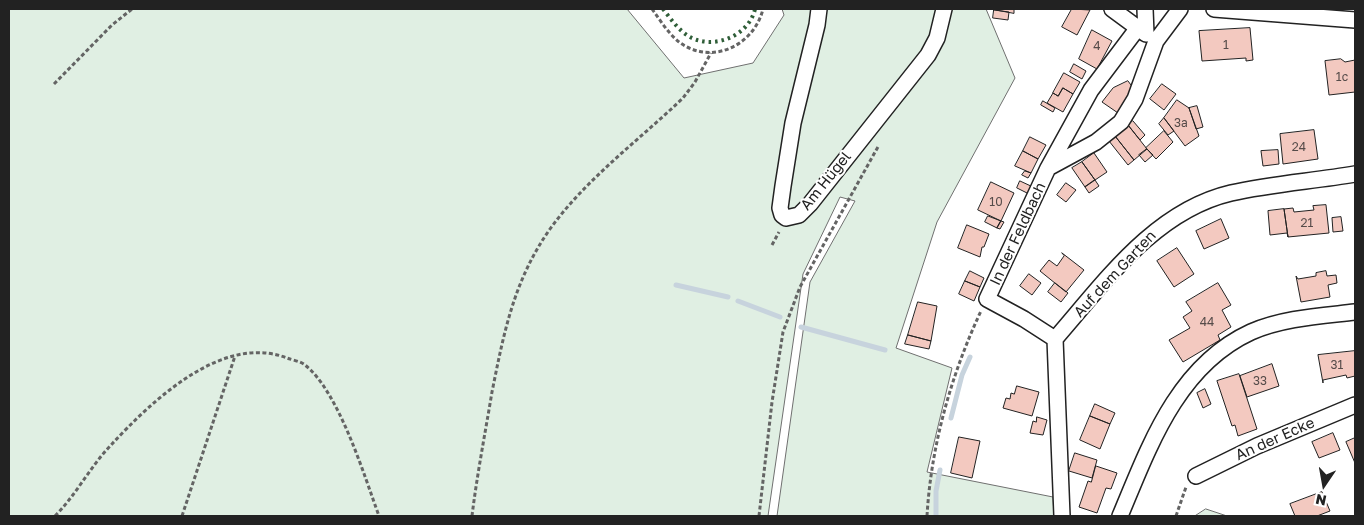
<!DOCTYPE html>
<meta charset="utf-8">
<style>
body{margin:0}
#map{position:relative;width:1364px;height:525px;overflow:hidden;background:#fff;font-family:"Golos Text",sans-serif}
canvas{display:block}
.frame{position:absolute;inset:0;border:10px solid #222;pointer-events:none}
.north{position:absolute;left:1299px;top:460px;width:50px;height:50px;-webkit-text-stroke:4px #fff;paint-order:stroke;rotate:192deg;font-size:14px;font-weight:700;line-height:20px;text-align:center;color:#222}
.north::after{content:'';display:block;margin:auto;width:18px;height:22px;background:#222;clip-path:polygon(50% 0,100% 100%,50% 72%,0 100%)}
</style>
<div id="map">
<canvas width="1364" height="525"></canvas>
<div class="frame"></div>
<div class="north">N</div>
</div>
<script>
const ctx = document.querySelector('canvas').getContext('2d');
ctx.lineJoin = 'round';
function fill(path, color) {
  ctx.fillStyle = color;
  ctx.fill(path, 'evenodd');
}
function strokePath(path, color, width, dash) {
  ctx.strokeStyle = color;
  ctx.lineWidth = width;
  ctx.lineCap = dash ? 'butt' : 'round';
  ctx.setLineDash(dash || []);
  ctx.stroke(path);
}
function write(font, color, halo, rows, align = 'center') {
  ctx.font = font + ' "Golos Text",sans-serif';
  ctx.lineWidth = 4;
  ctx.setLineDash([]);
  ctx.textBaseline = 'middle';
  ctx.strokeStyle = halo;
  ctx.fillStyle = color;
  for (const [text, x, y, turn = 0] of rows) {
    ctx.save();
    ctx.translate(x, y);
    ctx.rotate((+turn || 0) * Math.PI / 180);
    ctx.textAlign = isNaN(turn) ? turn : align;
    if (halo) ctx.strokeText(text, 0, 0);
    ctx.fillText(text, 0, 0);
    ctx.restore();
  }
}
const green = new Path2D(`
 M9,9H627L684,78L753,63L784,15L782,9H986L1015,78L937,222L896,348L952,368L927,472L1053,497L1054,516H777L810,282L855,201L840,197L803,274L768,516H9Z
 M1206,509L1227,516H1195Z`);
const stream = new Path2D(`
 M676,285L728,297
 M738,301L780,317
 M801,327L885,350
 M951,418L962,375L970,357
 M936,516V491L940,470`);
const building = new Path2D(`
 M991,9H1014V13Z
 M1072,9L1090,10L1077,35L1062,27Z
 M994,10L1009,12L1008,20L993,18Z
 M1250,28L1253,60L1246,61V58L1202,61L1199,31Z
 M1092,30L1112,41L1097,69L1079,59Z
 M1341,59L1345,62L1355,60V92L1329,95L1325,61Z
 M1074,64L1086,71L1082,79L1070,72Z
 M1064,73L1080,82L1073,94L1063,88L1058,96L1053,93Z
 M1128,81L1134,89L1118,113L1102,102L1113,88Z
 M1162,84L1176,94L1164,110L1150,99Z
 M1063,88L1073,94L1063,112L1047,103L1053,93L1058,96Z
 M1177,100L1189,108L1199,136L1185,146L1164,118Z
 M1043,101L1055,108L1053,112L1041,105Z
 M1197,106L1203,127L1196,129L1189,108Z
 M1164,118L1174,131L1168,135L1159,124Z
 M1133,121L1145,135L1140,140L1128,125Z
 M1128,125L1147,149L1134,160L1115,136Z
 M1314,130L1318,159L1283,164L1280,134Z
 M1164,131L1173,142L1156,159L1146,148Z
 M1115,136L1134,160L1128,165L1109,141Z
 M1030,137L1046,145L1038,159L1023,151Z
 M1147,149L1153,155L1145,162L1139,155Z
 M1278,150L1279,164L1263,166L1261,151Z
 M1023,151L1038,159L1031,173L1015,166Z
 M1094,153L1107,172L1095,180L1082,162Z
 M1082,162L1095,180L1085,187L1072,168Z
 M1025,171L1031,173L1028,178L1022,175Z
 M1095,180L1099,186L1089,193L1085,187Z
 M1020,181L1033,187L1029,194L1017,188Z
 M991,182L1014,193L1001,221L978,210Z
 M1066,183L1076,190L1066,202L1057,195Z
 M1326,205L1329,233L1288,237L1284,209L1293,208L1294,212L1314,210L1313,206Z
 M1284,209L1288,237L1287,233L1270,235L1268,211Z
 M988,216L1001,221L997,228L985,222Z
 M1341,217L1343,231L1333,232L1332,218Z
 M1221,219L1229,238L1204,249L1196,231Z
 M1001,221L1004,222L1000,229L997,228Z
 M967,225L989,234L984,247H982L980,257L958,248Z
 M1177,248L1194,274L1174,287L1157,261Z
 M1062,253L1084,270L1066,292L1040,271L1049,260L1057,266L1064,256Z
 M970,271L984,278L980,287L965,281Z
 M1326,271L1327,276L1336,275L1337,283L1328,285L1330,297L1301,302L1296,276L1298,279L1316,276V273Z
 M1029,274L1041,283L1032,295L1020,286Z
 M965,281L980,287L974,301L959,294Z
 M1055,283L1068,293L1061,302L1048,292Z
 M1218,283L1231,305L1222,310L1231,327L1218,335L1220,340L1183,362L1169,340L1190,328L1183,317L1192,311L1186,302Z
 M918,302L937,306L931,341L908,335Z
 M908,335L931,341L929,349L905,344Z
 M1355,351V376L1347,378L1346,375L1323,380V383L1318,355Z
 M1272,364L1279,386L1247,397L1240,376Z
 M1239,374L1257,429L1238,436L1235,425L1232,426L1217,381Z
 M1017,386L1039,392L1032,416L1003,408L1006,398L1010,399L1011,393L1014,394Z
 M1205,389L1211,404L1203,408L1197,393Z
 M1095,404L1115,413L1110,424L1090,416Z
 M1090,416L1110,424L1100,449L1080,440Z
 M1037,417L1047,420L1043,435L1030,433L1033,421L1036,422Z
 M1333,433L1340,450L1319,458L1312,442Z
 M959,437L980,441L972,478L951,473Z
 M1355,438V463L1346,442Z
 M1075,453L1097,460L1092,478L1069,471Z
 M1096,466L1117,473L1111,489L1106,488L1097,513L1079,507L1088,481L1091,482Z
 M1322,492L1330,511L1317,516H1295L1290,504Z`);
const path = new Path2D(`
 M652,9C660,20 668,33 679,42C711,66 754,46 763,9
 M54,84L112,25L132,9
 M772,245L779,232
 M55,516C76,495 90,467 111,445C152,401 222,333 287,358C292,360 300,361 305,365C339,392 364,475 379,516
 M182,516L235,356
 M472,516C477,475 485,434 492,392C504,332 514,280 550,229C586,179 638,141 683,98L695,82L711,53
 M759,516L772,402L783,332L800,287L879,145
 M927,516C931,446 951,375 981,311
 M1176,516L1186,487`);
const street = new Path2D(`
 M819,9L817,25L793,123L783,186L780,208L782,215L786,218L799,215L810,204L928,55L937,38L944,9
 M1112,9L1146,34
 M1145,9L1146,34
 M1214,9L1355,20
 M1048,168L1091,90L1137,29
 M1055,339C1104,283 1154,211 1231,193C1271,184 1314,181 1355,174
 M1196,476L1257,446L1355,405
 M1062,516L1055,339L1024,319L987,299L1048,168L1096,142L1121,122L1135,99L1156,41L1180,9
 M1120,516C1149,447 1177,366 1251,332C1283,318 1321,316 1355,312`);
const hedge = new Path2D(`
 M663,9C670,18 679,31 690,37C714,50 749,36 755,9`);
const numberNames = [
 ["1",1226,45],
 ["4",1097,46],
 ["1c",1342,77],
 ["3a",1181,123],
 ["24",1299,147],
 ["10",996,202],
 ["21",1307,223],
 ["44",1207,322],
 ["31",1337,365],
 ["33",1260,381]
];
const streetNames = [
 ["Am Hügel",826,181,-51],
 ["In der Feldbach",1018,234,-65],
 ["Auf dem Garten",1115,274,-47],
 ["An der Ecke",1275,439,-24]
];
fill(green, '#e0efe3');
strokePath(green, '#6f6f6f', 1);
strokePath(stream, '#c7d3dd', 5);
fill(building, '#f3c9c0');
strokePath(building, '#222', 1);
strokePath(street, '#222', 18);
strokePath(path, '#646464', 3, [4, 2.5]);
strokePath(street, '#fff', 15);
strokePath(hedge, '#2f5e38', 4, [2.5, 4]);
write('12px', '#564c4a', null, numberNames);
write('15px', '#222', '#fff', streetNames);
</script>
